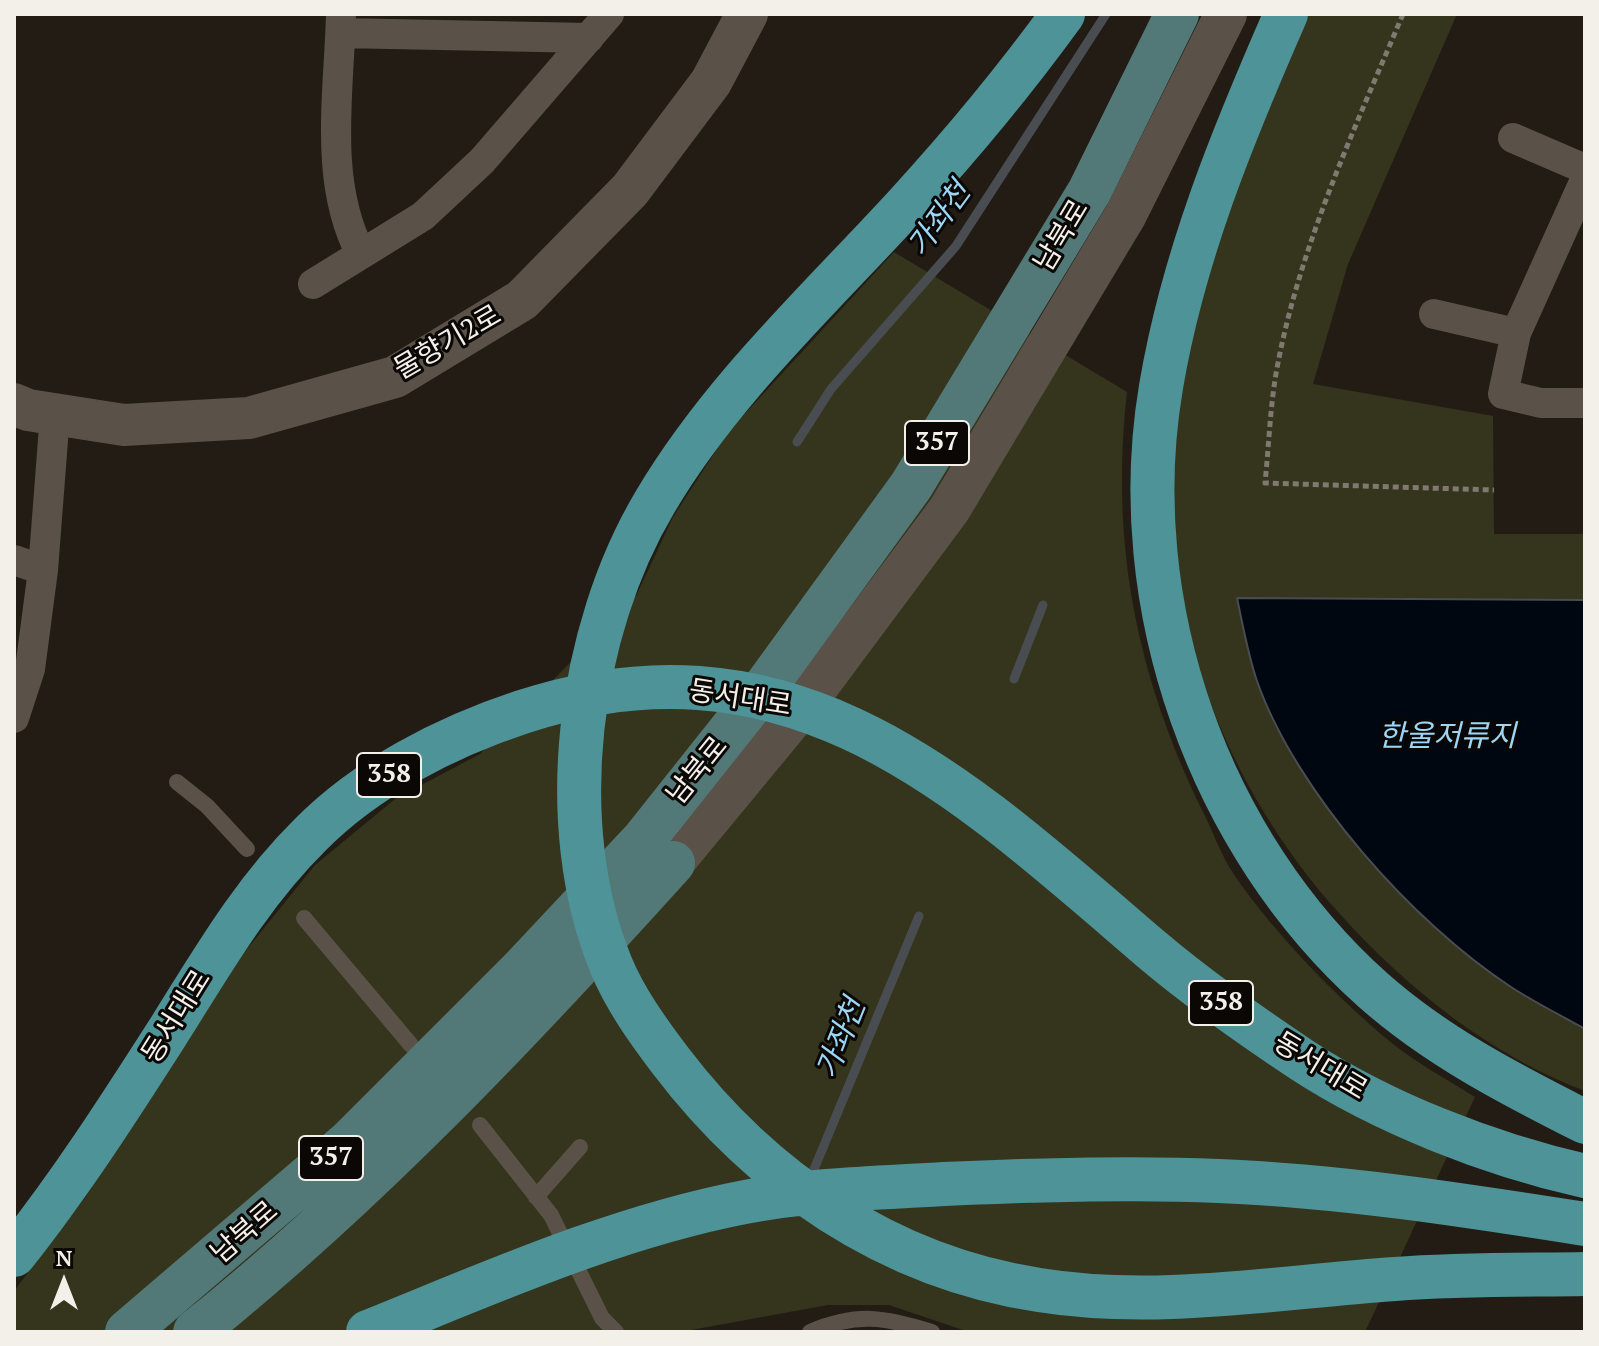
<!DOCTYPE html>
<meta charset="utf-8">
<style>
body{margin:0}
#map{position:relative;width:1599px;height:1346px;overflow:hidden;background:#231c14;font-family:"PT Serif",serif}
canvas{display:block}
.frame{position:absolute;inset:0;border:16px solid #f3efe9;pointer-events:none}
.north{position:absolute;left:24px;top:1242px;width:80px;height:80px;-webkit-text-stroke:6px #0a0705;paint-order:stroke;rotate:0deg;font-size:22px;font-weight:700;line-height:32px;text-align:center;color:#f3efe9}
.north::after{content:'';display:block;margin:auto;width:28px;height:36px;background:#f3efe9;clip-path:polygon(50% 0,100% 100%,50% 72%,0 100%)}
</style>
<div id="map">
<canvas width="1599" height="1346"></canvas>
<div class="frame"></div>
<div class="north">N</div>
</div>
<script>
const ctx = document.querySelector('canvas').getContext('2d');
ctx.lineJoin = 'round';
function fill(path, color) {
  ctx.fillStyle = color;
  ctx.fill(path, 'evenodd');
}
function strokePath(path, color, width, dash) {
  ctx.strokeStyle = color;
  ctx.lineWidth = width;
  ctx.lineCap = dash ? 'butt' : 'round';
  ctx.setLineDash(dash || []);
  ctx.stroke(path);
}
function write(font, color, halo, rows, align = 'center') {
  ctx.font = font + ' "PT Serif","Noto Sans KR",serif';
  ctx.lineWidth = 6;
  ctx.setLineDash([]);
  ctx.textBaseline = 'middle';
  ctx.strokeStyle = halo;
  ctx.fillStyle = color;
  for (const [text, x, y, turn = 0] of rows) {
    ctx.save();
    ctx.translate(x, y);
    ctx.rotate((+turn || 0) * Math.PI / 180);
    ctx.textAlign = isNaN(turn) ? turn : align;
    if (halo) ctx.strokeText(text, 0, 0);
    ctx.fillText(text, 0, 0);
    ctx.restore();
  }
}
const green = new Path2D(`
 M1307,14H1457L1348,264L1313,384L1493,416L1494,534H1585V1091C1491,1056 1405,987 1339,913C1228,790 1159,619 1173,452C1187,299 1248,154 1307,14Z
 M894,252L1127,392C1110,542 1136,674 1202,810C1213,831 1221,856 1235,876C1273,932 1340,1001 1393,1044C1418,1064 1448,1080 1475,1097L1365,1332H969L889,1305H828L680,1332H14V1291L84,1199L243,954L315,865L395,799L480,754L636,596L673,517L728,432Z`);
const water = new Path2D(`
 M1237,598L1585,600V1029C1560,1015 1534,1002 1511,987C1413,923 1296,792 1257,681C1248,655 1243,626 1237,598Z`);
const stream = new Path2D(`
 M797,442L831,389L956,246L1106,14
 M1014,679L1043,605
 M810,1179L919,916`);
const path = new Path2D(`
 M1403,14C1355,128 1300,245 1277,368C1270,406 1269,445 1265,483L1494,490`);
const lane = new Path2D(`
 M177,782L207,806L247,849
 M304,918L411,1045
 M480,1125L551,1215L602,1318L616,1332
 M536,1197L580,1147
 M810,1332C857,1312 885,1317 932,1332`);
const street = new Path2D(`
 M341,14C339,93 323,182 361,254
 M341,33L589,38
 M1513,138L1585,169
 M1585,180L1516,333L1503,394L1541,403H1585
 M313,284L423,216L482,161L609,14
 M1434,314L1516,333
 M14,560L43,570L30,669L14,718
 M43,570L55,414`);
const secondary = new Path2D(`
 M14,404L28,410L124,425L249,418L395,377L522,300L630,190L711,82L747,14
 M673,863L806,702L949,510L1125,216L1226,14`);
const primary = new Path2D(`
 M127,1332L349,1142L522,969L644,839L768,683L911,486L1089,192L1177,14
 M195,1332C369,1192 523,1029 673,863`);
const highway = new Path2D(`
 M1063,14C1015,80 962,144 907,204C820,299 721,390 655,502C578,631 553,824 611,965C625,999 648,1031 670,1060C761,1180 888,1267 1039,1290C1157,1309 1277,1287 1395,1279C1458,1274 1522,1275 1585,1274
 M1286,14C1233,135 1183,256 1161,387C1124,605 1209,844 1373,990C1436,1046 1510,1084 1585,1122
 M14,1255C72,1182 121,1105 171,1027C213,960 253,891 310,835C366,778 446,737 522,712C793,623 962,787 1151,949C1198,989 1251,1026 1302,1060C1383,1113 1491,1155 1585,1176
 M368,1332C490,1283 615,1227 745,1202C810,1189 878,1188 944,1184C1035,1180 1128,1177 1219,1181C1342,1186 1464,1205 1585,1224`);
const shields = [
 [937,443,64],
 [389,775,64],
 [1221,1003,64],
 [331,1158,64]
];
const shieldNames = [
 ["357",937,443],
 ["358",389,775],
 ["358",1221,1003],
 ["357",331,1158]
];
const streetNames = [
 ["남북로",1062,236,-59],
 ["물향기2로",448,343,-30],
 ["동서대로",740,699,9],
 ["남북로",698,771,-51],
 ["동서대로",177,1017,-58],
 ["동서대로",1320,1067,31],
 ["남북로",245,1233,-41]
];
const waterNames = [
 ["가좌천",940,220,-54],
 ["한울저류지",1447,737],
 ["가좌천",842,1039,-68]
];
fill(green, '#34351c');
fill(water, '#000711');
strokePath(water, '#494d52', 2);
strokePath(stream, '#494d52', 9);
strokePath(path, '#7f7972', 5, [6, 4]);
strokePath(lane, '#5a5248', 16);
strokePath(street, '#5a5248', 30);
strokePath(secondary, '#5a5248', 42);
strokePath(primary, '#527977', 44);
strokePath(highway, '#4d9397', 44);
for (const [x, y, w] of shields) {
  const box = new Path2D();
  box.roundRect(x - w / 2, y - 22, w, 44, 6);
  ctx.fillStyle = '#0a0705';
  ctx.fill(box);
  strokePath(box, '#f3efe9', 2);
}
write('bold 26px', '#f3efe9', null, shieldNames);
write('28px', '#f3efe9', '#0a0705', streetNames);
write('italic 30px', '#9cd6f6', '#0a0705', waterNames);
</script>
